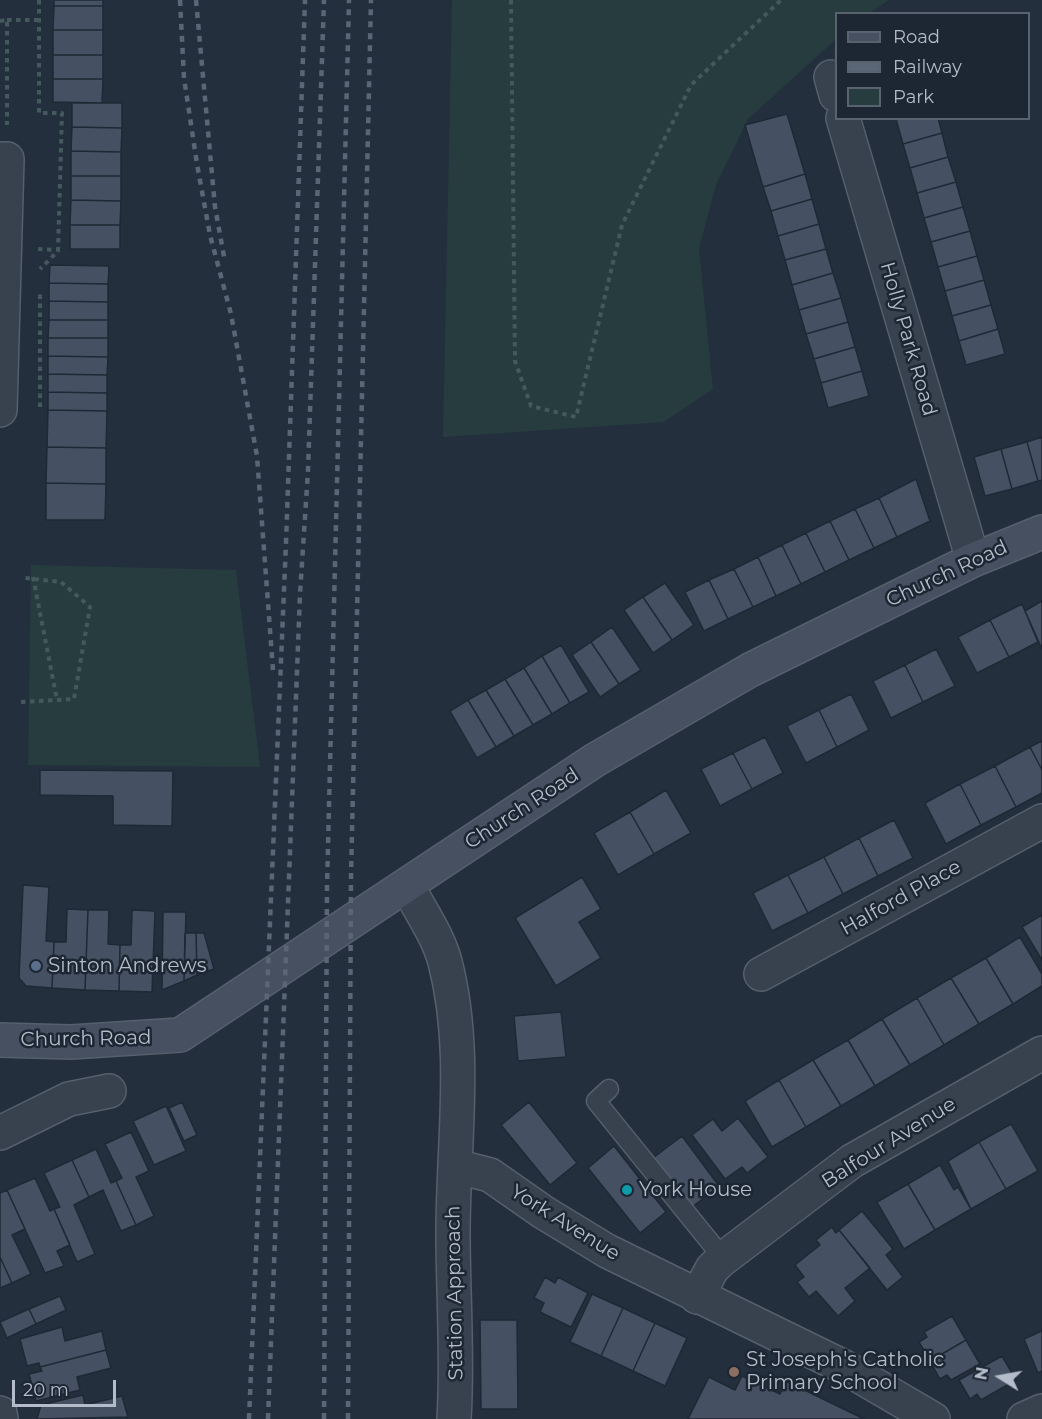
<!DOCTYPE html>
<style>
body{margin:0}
#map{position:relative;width:1042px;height:1419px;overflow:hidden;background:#242f3e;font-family:Montserrat,sans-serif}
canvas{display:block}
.legend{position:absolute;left:835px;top:12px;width:195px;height:108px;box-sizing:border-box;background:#1d2633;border:2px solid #59626f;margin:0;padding:8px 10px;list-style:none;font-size:18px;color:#b4bcc9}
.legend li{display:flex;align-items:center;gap:12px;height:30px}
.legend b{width:30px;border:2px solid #59626f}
.north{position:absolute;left:970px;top:1347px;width:60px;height:60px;-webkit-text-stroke:4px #1d2633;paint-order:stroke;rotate:281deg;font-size:16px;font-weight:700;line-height:24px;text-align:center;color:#b4bcc9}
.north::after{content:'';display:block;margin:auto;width:21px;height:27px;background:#b4bcc9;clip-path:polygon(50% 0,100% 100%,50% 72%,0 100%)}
.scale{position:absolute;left:12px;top:1380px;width:104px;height:27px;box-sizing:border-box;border:3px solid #b4bcc9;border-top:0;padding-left:8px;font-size:18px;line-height:21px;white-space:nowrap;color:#b4bcc9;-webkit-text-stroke:4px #1d2633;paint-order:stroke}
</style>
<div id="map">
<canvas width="1042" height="1419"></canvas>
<ul class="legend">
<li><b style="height:8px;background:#465061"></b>Road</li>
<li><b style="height:8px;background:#5a6575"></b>Railway</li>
<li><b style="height:16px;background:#263c3f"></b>Park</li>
</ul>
<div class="north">N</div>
<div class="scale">20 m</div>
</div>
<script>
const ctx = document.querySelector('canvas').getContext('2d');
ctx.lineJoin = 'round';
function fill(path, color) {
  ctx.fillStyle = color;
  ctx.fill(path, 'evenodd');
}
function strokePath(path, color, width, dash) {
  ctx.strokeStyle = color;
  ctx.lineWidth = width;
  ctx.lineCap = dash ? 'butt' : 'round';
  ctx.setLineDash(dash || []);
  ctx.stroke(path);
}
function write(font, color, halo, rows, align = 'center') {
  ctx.font = font + ' Montserrat,sans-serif';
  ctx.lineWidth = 5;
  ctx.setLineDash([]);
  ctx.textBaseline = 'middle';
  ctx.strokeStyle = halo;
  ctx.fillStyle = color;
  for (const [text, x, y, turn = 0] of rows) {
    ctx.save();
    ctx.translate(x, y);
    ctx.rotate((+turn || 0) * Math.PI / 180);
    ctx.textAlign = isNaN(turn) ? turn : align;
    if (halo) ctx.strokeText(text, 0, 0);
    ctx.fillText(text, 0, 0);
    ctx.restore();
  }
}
const green = new Path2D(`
 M452,0H889L870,13L836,14V39L748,119L716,185L699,248L713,389L664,422L443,437Z
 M31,565L236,570L260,767L28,765Z`);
const building = new Path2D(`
 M54,0H103V6H54Z
 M54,6H103V30H53Z
 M53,30H103V55H53Z
 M53,55H103V79H53Z
 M53,79H103L102,103L53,102Z
 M72,103H122V128L72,127Z
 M787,114L805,174L763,187L745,125Z
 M938,118L942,133L903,144L896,119Z
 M72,127L122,128L121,152L71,151Z
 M942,133L948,157L910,168L903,144Z
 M71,151L121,152V176H71Z
 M948,157L956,182L917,193L910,168Z
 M805,174L812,199L771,211L763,187Z
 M71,176H121V201L71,200Z
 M956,182L963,207L924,218L917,193Z
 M812,199L819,224L778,236L771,211Z
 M71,200L121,201L120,225H70Z
 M963,207L970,231L931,242L924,218Z
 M819,224L826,249L785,260L778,236Z
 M70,225H120V249H70Z
 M970,231L977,256L938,267L931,242Z
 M826,249L833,273L792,285L785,260Z
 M977,256L984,280L945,291L938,267Z
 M50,265L109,266L108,284L49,283Z
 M833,273L841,298L799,310L792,285Z
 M984,280L991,305L952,316L945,291Z
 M49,283L108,284V302L49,301Z
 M841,298L848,322L806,334L799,310Z
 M49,301L108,302V320H49Z
 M991,305L998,329L959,341L952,316Z
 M49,320H108V338H48Z
 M848,322L855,347L814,359L806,334Z
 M998,329L1005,354L966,365L959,341Z
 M48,338H108V357L48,356Z
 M855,347L862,371L821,383L814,359Z
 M48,356L108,357L107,375L48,374Z
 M862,371L869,396L828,408L821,383Z
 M48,374L107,375V393L48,392Z
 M48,392L107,393V411L48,410Z
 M48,410L107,411L106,448L47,447Z
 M1042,437V480L1038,481L1027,442Z
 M1027,442L1038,481L1012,489L1001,449Z
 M47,447L106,448V484L46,483Z
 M1001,449L1012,489L985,496L974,457Z
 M916,479L930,521L897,537L879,498Z
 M46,483L106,484L105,520H46Z
 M879,498L897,537L874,548L855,509Z
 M855,509L874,548L849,560L830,521Z
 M830,521L849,560L825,572L806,533Z
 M806,533L825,572L801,584L782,545Z
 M782,545L801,584L776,596L758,557Z
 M758,557L776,596L753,607L734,569Z
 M734,569L753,607L728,619L709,580Z
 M709,580L728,619L704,631L685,592Z
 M665,583L694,625L672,640L643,597Z
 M643,597L672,640L653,653L624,610Z
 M1042,601V649L1025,611Z
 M1022,604L1038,642L1009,657L990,620Z
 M990,620L1009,657L977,673L958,637Z
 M612,627L641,670L619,684L591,642Z
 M591,642L619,684L600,697L572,655Z
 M561,645L589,692L570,703L542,656Z
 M936,649L955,686L923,702L905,665Z
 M542,656L570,703L552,714L524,668Z
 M905,665L923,702L891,718L873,681Z
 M524,668L552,714L533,725L505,679Z
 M505,679L533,725L514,736L486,690Z
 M486,690L514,736L496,747L468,700Z
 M851,694L869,730L837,747L819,710Z
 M468,700L496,747L477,758L450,711Z
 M819,710L837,747L806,763L787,726Z
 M765,737L783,773L752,789L733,753Z
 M1042,741V770L1030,747Z
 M1030,747L1042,770V793L1016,807L995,766Z
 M733,753L752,789L720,806L701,769Z
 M995,766L1016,807L981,825L960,784Z
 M40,770L173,771L172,826L113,825V796L40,795Z
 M960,784L981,825L946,844L925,803Z
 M666,790L691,833L654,854L630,812Z
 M630,812L654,854L618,875L594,833Z
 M894,820L913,858L878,876L859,838Z
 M859,838L878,876L843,894L824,857Z
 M824,857L843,894L808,913L788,875Z
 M788,875L808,913L772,931L753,893Z
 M582,877L601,909L579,922L601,958L556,986L515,918Z
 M23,885L49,887L46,941L54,942L52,988L26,986L19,978Z
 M67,909L88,910L85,990L52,988L54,942H66Z
 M88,910H109L108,944L120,945L119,991L85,990Z
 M132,910L155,911L152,992L119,991L120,945H131Z
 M163,912H186L184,981L162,990Z
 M1042,915V960L1022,927Z
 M185,933H196L197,975L184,981Z
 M196,933H204L214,969L197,975Z
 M1020,937L1042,974V986L1013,1004L986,958Z
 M986,958L1013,1004L979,1024L951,978Z
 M951,978L979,1024L944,1045L917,998Z
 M917,998L944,1045L910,1065L882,1019Z
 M561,1012L566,1057L518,1061L514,1016Z
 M882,1019L910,1065L875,1086L848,1040Z
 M848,1040L875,1086L841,1106L813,1060Z
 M813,1060L841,1106L806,1127L779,1080Z
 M779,1080L806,1127L772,1147L745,1101Z
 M182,1102L197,1135L184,1141L169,1108Z
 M529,1102L577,1163L550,1185L501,1125Z
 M166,1106L186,1151L154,1165L133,1121Z
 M738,1118L768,1157L747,1173L742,1167L725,1179L692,1135L713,1119L722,1131Z
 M1011,1124L1038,1171L1006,1189L979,1142Z
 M131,1132L149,1171L136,1177L154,1216L136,1225L116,1181L122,1178L105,1144Z
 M682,1136L719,1186L691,1208L653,1158Z
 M979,1142L1006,1189L971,1209L948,1161Z
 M614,1146L666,1212L640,1233L588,1168Z
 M96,1149L111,1183L116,1181L136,1225L121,1231L103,1190L89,1197L72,1160Z
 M72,1160L89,1197L74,1205L95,1254L77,1262L54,1209L60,1207L44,1173Z
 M940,1165L954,1190L958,1187L971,1209L935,1230L908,1184Z
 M35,1178L50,1211L54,1209L70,1245L57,1251L64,1266L45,1273L7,1190Z
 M908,1184L935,1230L904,1249L877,1202Z
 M7,1190L25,1229L12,1235L31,1274L12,1283L0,1257V1193Z
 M862,1211L893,1249L886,1255L903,1277L887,1290L839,1230Z
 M832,1227L836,1233L839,1230L870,1268L845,1288L855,1301L838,1316L816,1291L809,1297L797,1282L804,1277L795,1265L820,1245L816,1240Z
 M0,1257L12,1283L0,1288Z
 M545,1277L555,1283L558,1277L588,1293L571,1327L540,1312L544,1303L534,1298Z
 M592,1294L623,1308L601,1356L570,1342Z
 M60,1296L66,1310L36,1324L29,1309Z
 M623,1308L655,1323L633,1371L601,1356Z
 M29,1309L36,1324L7,1338L0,1322Z
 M952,1316L966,1340L930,1361L919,1342L927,1337L924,1332Z
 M480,1320H517L518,1409H481Z
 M655,1323L687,1338L665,1386L633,1371Z
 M62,1327L65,1341L102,1331L106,1350L40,1367L39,1363L27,1366L20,1339Z
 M1042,1331V1371L1038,1373L1024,1339Z
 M966,1340L980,1364L951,1380L947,1375L940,1379L930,1361Z
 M106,1350L111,1368L77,1377L80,1390L36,1401L29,1374L42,1371L40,1367Z
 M1002,1356L1016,1380L981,1400L977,1394L970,1399L959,1380Z
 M742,1376L780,1394L786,1381L864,1419H688L709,1377L735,1390Z
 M83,1395L85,1405L122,1396L128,1417L37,1419L41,1405Z`);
const path = new Path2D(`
 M39,0V113H62L58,251L40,269
 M511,0L515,361L531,406L576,417L622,225L691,85L781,0
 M7,20H39
 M0,21L7,20V125
 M38,249L57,250
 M40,407V291
 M33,577L57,700
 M21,702L74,699L90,607L61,582L25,578`);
const lane = new Path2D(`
 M609,1089L596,1101L723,1258`);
const street = new Path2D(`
 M831,77L836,95
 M843,118L973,560
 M0,159H7L0,410
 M407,885C419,909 438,935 445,962C468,1051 453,1142 453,1233C453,1295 458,1357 454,1419
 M761,974L1042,821
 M0,1133L69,1099L109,1091
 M455,1166L490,1175L543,1212L607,1251L844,1367L933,1419
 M697,1297L712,1269L720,1261L852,1161L1042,1053
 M0,1413L1,1419
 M1024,1419L1042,1411`);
const secondary = new Path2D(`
 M0,1040L71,1042L180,1035L595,760L750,670L973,560L1042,532`);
const rail = new Path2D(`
 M180,0L184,78L197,164L210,235L231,314L257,456L273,670
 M196,0L215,207L225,262
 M249,1419L286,543L305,0
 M268,1419L300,594L308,471L324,0
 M324,1419L327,887L349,0
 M348,1419L351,877L371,0`);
const markers = [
 [36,966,6,"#5c6f8a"],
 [627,1190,6,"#0f9aa8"],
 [734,1372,6,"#8d6e63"]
];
const streetNames = [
 ["Holly Park Road",908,339,74],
 ["Church Road",947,574,-25],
 ["Church Road",522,809,-33],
 ["Halford Place",901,898,-29],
 ["Church Road",86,1039,-1],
 ["Balfour Avenue",889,1143,-32],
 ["York Avenue",565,1223,32],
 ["Station Approach",455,1293,-91]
];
const poiNames = [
 ["Sinton Andrews",48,966],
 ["York House",639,1190],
 ["St Joseph's Catholic",746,1360],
 ["Primary School",746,1383]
];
fill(green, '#263c3f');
fill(building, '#455162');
strokePath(building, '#1f2835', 1.5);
strokePath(lane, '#565f6c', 21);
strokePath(street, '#565f6c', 36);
strokePath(secondary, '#565f6c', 36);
strokePath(path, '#44595c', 4, [4.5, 4.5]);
strokePath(lane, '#38414e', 18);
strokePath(street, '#38414e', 33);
strokePath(secondary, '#465061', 33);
strokePath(rail, '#5a6575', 4.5, [6, 6]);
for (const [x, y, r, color] of markers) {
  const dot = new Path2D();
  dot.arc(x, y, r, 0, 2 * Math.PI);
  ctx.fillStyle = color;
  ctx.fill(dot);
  strokePath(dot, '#1d2633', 2);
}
write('20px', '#b4bcc9', '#1d2633', streetNames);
write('20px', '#b4bcc9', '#1d2633', poiNames, 'left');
</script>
